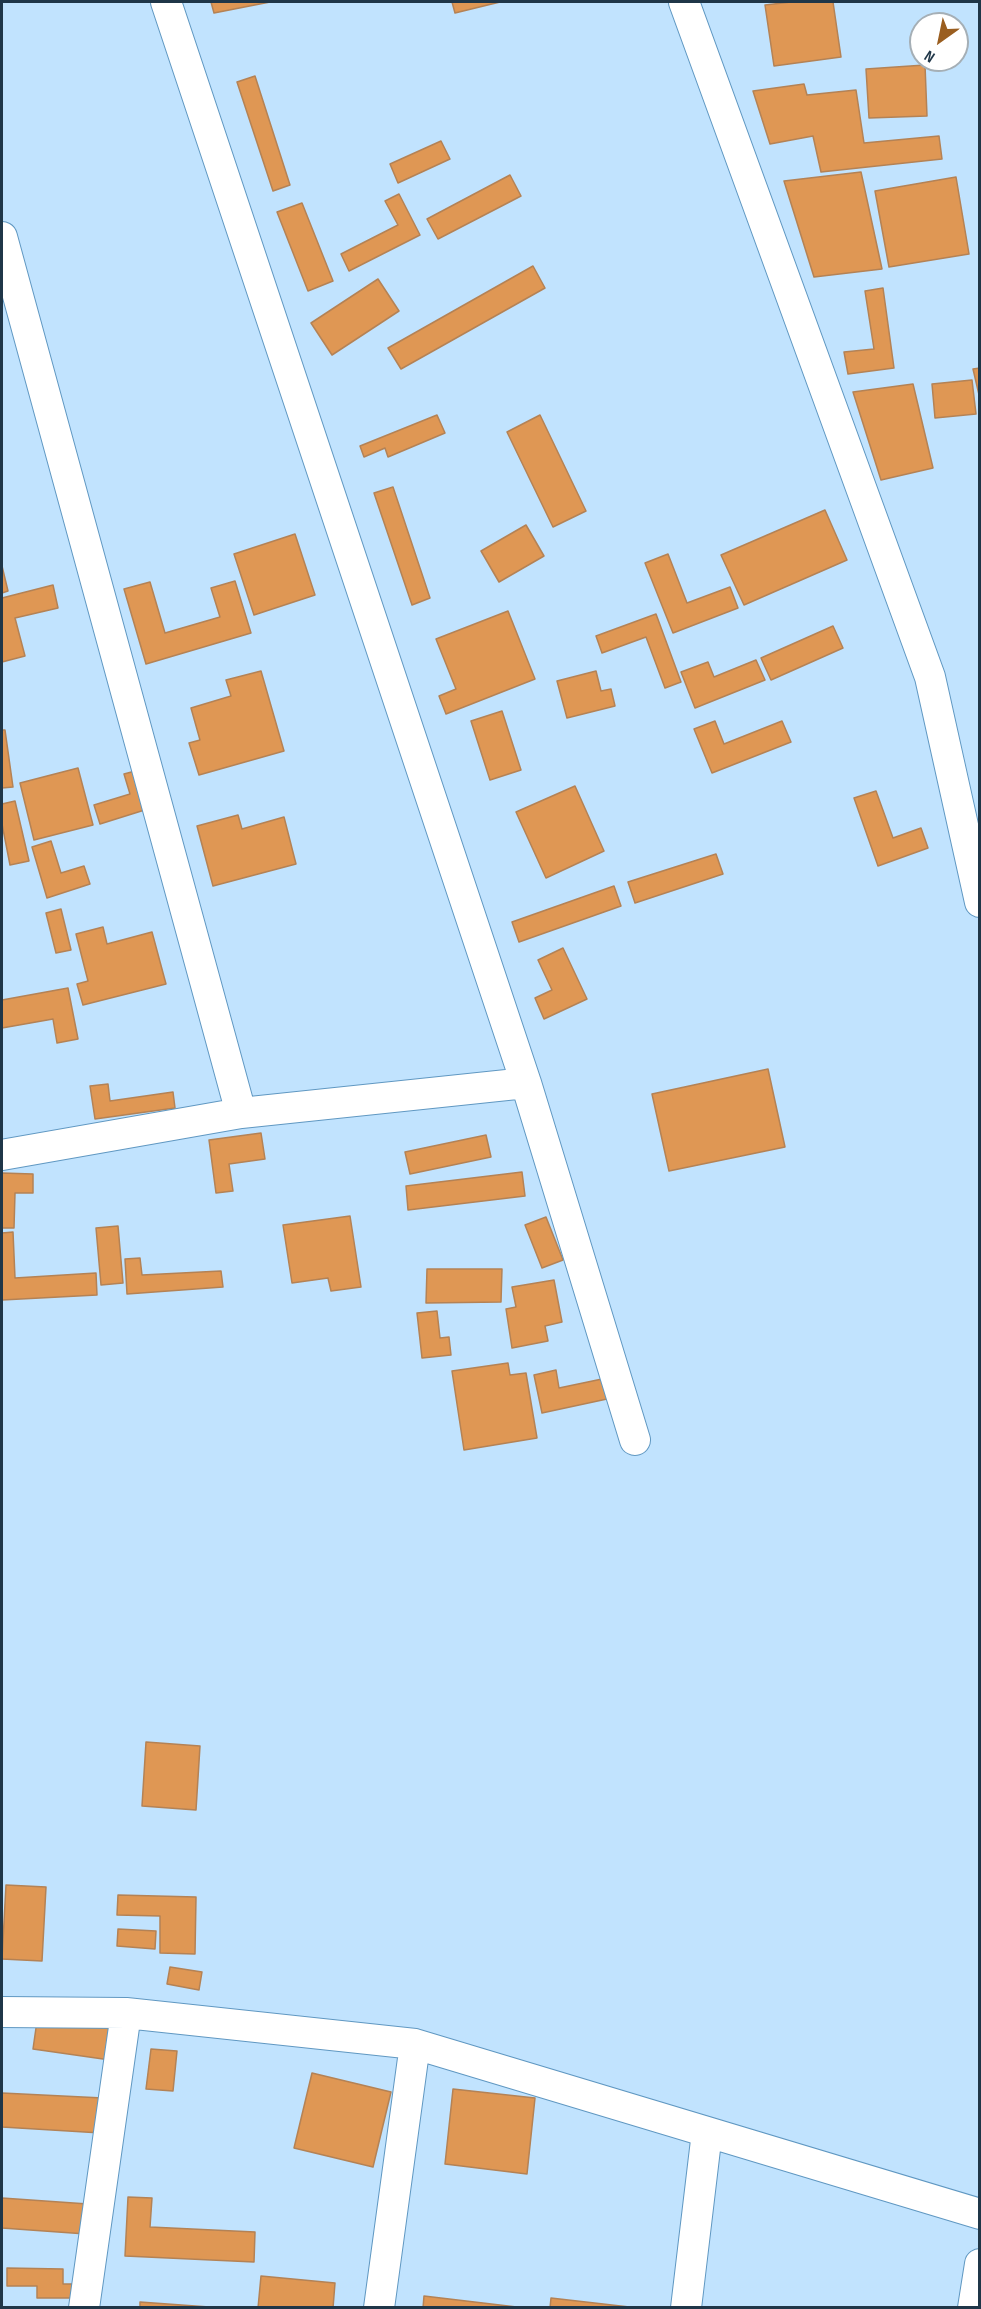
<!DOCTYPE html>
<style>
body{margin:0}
#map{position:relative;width:981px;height:2309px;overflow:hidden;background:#c1e3fe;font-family:"Sofia Sans Condensed",sans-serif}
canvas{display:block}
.frame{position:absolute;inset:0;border:3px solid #1f3648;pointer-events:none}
.north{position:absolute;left:909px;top:12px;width:60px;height:60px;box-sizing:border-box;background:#fff;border:2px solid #a5afb6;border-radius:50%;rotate:213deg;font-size:16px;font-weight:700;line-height:24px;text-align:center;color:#1f3648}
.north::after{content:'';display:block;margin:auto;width:21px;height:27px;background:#9a5e20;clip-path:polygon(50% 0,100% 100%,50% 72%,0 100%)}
</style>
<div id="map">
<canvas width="981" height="2309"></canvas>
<div class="frame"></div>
<div class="north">N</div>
</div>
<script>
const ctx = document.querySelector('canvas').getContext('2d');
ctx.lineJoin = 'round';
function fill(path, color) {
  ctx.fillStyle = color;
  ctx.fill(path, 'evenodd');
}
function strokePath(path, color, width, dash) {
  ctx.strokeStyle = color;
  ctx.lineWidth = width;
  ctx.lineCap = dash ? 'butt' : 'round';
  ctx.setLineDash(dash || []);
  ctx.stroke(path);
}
const building = new Path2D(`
 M211,2H270L214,13Z
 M452,2H500L455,13Z
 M791,2H833L841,57L774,66L765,5Z
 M925,65L927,116L869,118L866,69Z
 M255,76L290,185L273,191L237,82Z
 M804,84L807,95L856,90L864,143L939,136L942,159L821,172L813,136L770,144L753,91Z
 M441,141L450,159L398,183L390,164Z
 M861,172L882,269L814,277L784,181Z
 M510,175L521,196L438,239L427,219Z
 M956,177L969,254L889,267L875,191Z
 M399,194L420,235L349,271L341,254L398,225L385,201Z
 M302,203L333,281L308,291L277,212Z
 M533,266L545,288L401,369L388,348Z
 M378,279L399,311L332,355L311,323Z
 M883,288L894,368L848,374L844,352L874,349L865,291Z
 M980,368V399L973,369Z
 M972,380L976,414L935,418L932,384Z
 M913,384L933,468L881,480L853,392Z
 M437,415L445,433L388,457L385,448L364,457L360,446Z
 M540,415L586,511L553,527L507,432Z
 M393,487L430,598L412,605L374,493Z
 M825,510L847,560L744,605L721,555Z
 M526,525L544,556L499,582L481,551Z
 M295,534L315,595L254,615L234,554Z
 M668,554L687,603L730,587L738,608L673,633L645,563Z
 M2,566L8,591L2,593Z
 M235,581L251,633L146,664L124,589L150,582L165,633L220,617L211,588Z
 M53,585L58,608L15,618L25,656L2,662V598Z
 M508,611L535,679L446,714L439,696L456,689L436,639Z
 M656,614L681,682L665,688L646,637L602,653L596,636Z
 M833,626L843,648L771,680L761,658Z
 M756,660L765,680L695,708L681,672L708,662L714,677Z
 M261,671L284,751L199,775L189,743L200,740L191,708L231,696L226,680Z
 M596,671L601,691L611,689L615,706L567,718L557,681Z
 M502,711L521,770L490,780L471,721Z
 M715,721L724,744L782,721L791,742L712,773L694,729Z
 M2,730H5L13,787L2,788Z
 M78,768L93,825L34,840L20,783Z
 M139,770L151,808L100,824L94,805L130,794L124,774Z
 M575,786L604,851L546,878L516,812Z
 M876,791L893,838L921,828L928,848L878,866L854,798Z
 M15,801L29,861L10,865L2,824V804Z
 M238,815L242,829L284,817L296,864L213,886L197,826Z
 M51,841L61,873L84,866L90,884L47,898L32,847Z
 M716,854L723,874L635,903L628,882Z
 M614,886L621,906L519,942L512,922Z
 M61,909L71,950L56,953L46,913Z
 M103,927L107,944L152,932L166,984L83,1005L77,984L88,981L76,934Z
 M563,948L587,999L544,1019L535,998L552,990L538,960Z
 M68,988L78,1039L57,1043L53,1019L2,1028V1000Z
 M768,1069L785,1147L669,1171L652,1094Z
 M108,1084L110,1101L173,1092L175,1108L95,1119L90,1086Z
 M261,1133L265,1159L229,1164L233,1191L216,1193L209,1140Z
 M486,1135L491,1157L410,1174L405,1152Z
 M522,1172L525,1196L408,1210L406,1186Z
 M2,1173L33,1174V1193H15L14,1228H2Z
 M350,1216L361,1287L331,1291L328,1278L292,1283L283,1225Z
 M546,1217L563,1260L542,1268L525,1225Z
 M118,1226L123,1283L101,1285L96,1228Z
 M13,1232L15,1278L96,1273L97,1295L2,1300V1233Z
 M140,1258L142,1275L221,1271L223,1287L127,1294L125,1259Z
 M427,1269H502L501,1302L426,1303Z
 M554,1280L562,1322L545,1326L548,1341L512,1348L506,1309L516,1307L512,1287Z
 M437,1311L440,1338L449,1337L451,1355L422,1358L417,1313Z
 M508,1363L510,1375L526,1373L537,1438L464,1450L452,1371Z
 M556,1370L559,1388L602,1379L607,1399L542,1413L534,1375Z
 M146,1742L200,1746L196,1810L142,1806Z
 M6,1885L46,1887L42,1961L2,1959Z
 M118,1895L196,1897L195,1954L160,1953V1916L117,1915Z
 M118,1929L156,1931L155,1949L117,1946Z
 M170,1967L202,1972L199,1990L167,1984Z
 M38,2014L115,2025L110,2060L33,2049Z
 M151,2049L177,2051L173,2091L146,2089Z
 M312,2073L391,2092L373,2167L294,2148Z
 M453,2089L535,2098L527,2174L445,2164Z
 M2,2093L103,2098L101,2133L2,2127Z
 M128,2197L152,2198L150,2227L255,2232L254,2262L125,2256Z
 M2,2198L88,2204L86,2234L2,2228Z
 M7,2268L63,2269V2284H76V2298H37V2286H7Z
 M261,2276L335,2283L333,2308H258Z
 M424,2296L525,2308H423Z
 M551,2298L638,2308H550Z
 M140,2302L223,2308H140Z`);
const minor = new Path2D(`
 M166,2L526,1083L635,1440
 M684,2L930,677L980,902
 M2,237L241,1113
 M2,1155L241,1113L526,1083
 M2,2012L126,2013L415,2044L980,2214
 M84,2308L126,2013
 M379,2308L415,2044
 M686,2308L707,2132
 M973,2308L980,2264`);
fill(building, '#df9754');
strokePath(building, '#b48255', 1.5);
strokePath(minor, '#6098c2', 32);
strokePath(minor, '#fff', 30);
</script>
